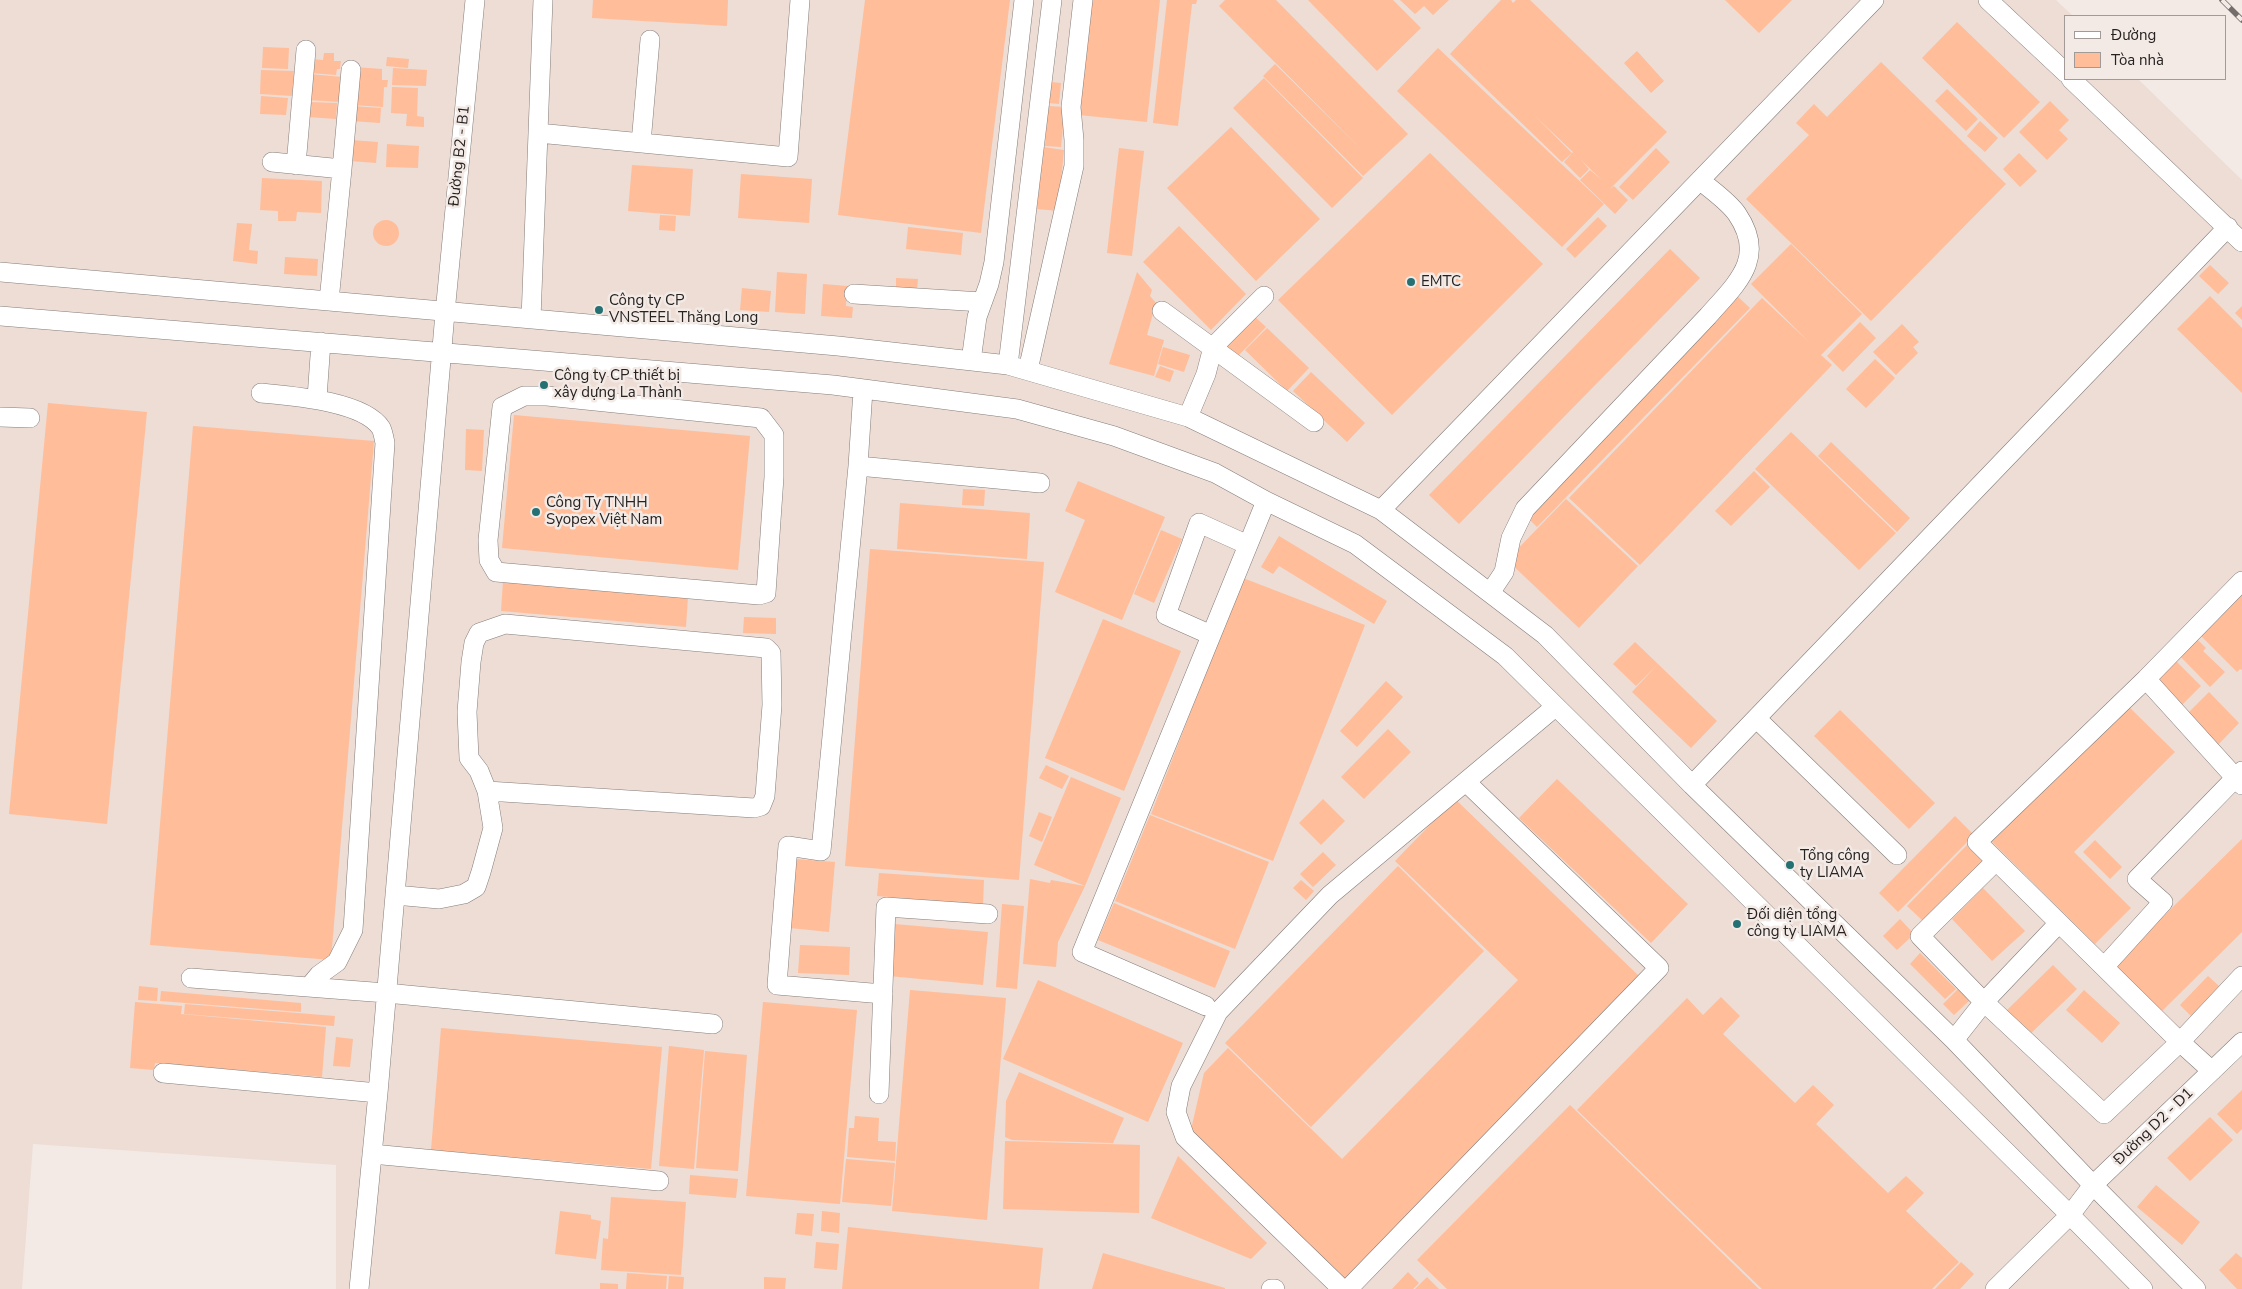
<!DOCTYPE html>
<meta charset="utf-8">
<style>
body{margin:0}
#map{position:relative;width:2242px;height:1289px;overflow:hidden;background:#f3eae6;font-family:"Nunito Sans",sans-serif}
canvas{display:block}
.legend{position:absolute;left:2064px;top:15px;width:162px;height:65px;box-sizing:border-box;background:#f3eae6;border:1px solid #a19a97;margin:0;padding:6px 9px;list-style:none;font-size:15px;color:#252220}
.legend li{display:flex;align-items:center;gap:10px;height:25px}
.legend b{width:25px;border:1px solid #a19a97}
</style>
<div id="map">
<canvas width="2242" height="1289"></canvas>
<ul class="legend">
<li><b style="height:6px;background:#fff"></b>Đường</li>
<li><b style="height:14px;background:#ffbd9a"></b>Tòa nhà</li>
</ul>
</div>
<script>
const ctx = document.querySelector('canvas').getContext('2d');
ctx.lineJoin = 'round';
function fill(path, color) {
  ctx.fillStyle = color;
  ctx.fill(path, 'evenodd');
}
function strokePath(path, color, width, dash) {
  ctx.strokeStyle = color;
  ctx.lineWidth = width;
  ctx.lineCap = dash ? 'butt' : 'round';
  ctx.setLineDash(dash || []);
  ctx.stroke(path);
}
function write(font, color, halo, rows, align = 'center') {
  ctx.font = font + ' "Nunito Sans",sans-serif';
  ctx.lineWidth = 5;
  ctx.setLineDash([]);
  ctx.textBaseline = 'middle';
  ctx.strokeStyle = halo;
  ctx.fillStyle = color;
  for (const [text, x, y, turn = 0] of rows) {
    ctx.save();
    ctx.translate(x, y);
    ctx.rotate((+turn || 0) * Math.PI / 180);
    ctx.textAlign = isNaN(turn) ? turn : align;
    if (halo) ctx.strokeText(text, 0, 0);
    ctx.fillText(text, 0, 0);
    ctx.restore();
  }
}
const built = new Path2D(`
 M0,0H2056L2073,16H2066V79H2138L2242,180V1289H336V1165L33,1144L22,1289H0Z`);
const building = new Path2D(`
 M593,0H728L727,26L592,18Z
 M865,0H1010L981,233L838,215Z
 M1091,0H1160L1147,122L1079,115Z
 M1167,0H1197L1196,4H1192L1178,126L1153,123Z
 M1225,0H1276L1408,134L1363,176L1263,76L1275,64L1360,148L1219,6Z
 M1308,0H1393L1421,28L1377,71Z
 M1400,0H1449L1433,15L1424,6L1415,14Z
 M1501,0H1511L1513,3L1516,0H1530L1667,132L1610,189L1614,186L1628,200L1615,214L1580,180L1590,170L1602,180L1580,159L1589,169L1580,178L1564,162L1573,152L1533,114L1572,153L1562,162L1450,54Z
 M1725,0H1792L1759,33Z
 M1957,22L2040,102L2004,138L1922,58Z
 M263,47L289,48L288,69L262,68Z
 M1438,48L1604,204L1562,247L1397,91Z
 M1637,51L1664,81L1651,93L1624,63Z
 M324,53H334V61H341L340,69H337L336,75L310,73L311,59L323,60Z
 M387,57L409,59L408,68L386,66Z
 M1881,62L2006,184L1871,321L1746,199L1809,135L1796,123L1814,104L1827,117Z
 M355,67L382,69V80H388L387,87H384L383,107L353,105Z
 M393,68L427,70L426,86L392,85Z
 M261,70L294,71L292,96L260,94Z
 M310,74L342,77L340,102L308,100Z
 M1264,78L1363,178L1332,208L1233,108Z
 M1051,82L1061,83L1059,104L1049,103Z
 M392,87L418,88L417,116L424,117V127L406,126L407,114L391,113Z
 M1947,89L1978,119L1966,131L1935,101Z
 M261,96L288,98L286,115L260,114Z
 M2050,101L2069,120L2059,130L2068,139L2047,160L2019,132Z
 M308,102L337,103L336,119L307,117Z
 M352,106L381,108L380,123L351,121Z
 M1048,106L1065,107L1061,147L1045,146Z
 M1980,121L1998,138L1985,152L1967,136Z
 M1231,127L1320,219L1256,281L1167,188Z
 M351,140L378,142L376,163L350,161Z
 M387,144L419,146L418,168L386,167Z
 M1043,147L1064,150L1058,211L1037,209Z
 M1119,148L1144,151L1132,256L1107,253Z
 M1656,148L1670,162L1633,200L1619,187Z
 M1430,153L1543,264L1392,415L1278,300Z
 M2019,153L2037,171L2020,187L2003,169Z
 M632,165L693,169L690,216L628,211Z
 M741,174L812,179L809,223L738,218Z
 M262,178L322,181L321,213L297,212L296,221H278V211L260,210Z
 M660,215L676,216L675,231L659,230Z
 M1598,217L1607,226L1575,258L1566,249Z
 M373 233a13 13 0 1 1 26 0a13 13 0 1 1-26 0Z
 M237,223L252,224L249,250L258,251L257,264L233,261Z
 M1179,226L1246,294L1211,330L1143,262Z
 M908,227L963,233L961,255L906,249Z
 M1791,244L1862,314L1821,355L1832,365L1640,565L1569,498L1762,298L1810,343L1751,284Z
 M1670,249L1700,278L1459,524L1429,495Z
 M285,257L318,259L317,276L284,274Z
 M2210,265L2229,283L2218,294L2199,276Z
 M777,272L807,274L805,314L775,312Z
 M1137,272L1152,290L1150,296L1156,303L1147,335L1164,340L1154,376L1109,364Z
 M896,278L918,279L917,291L896,290Z
 M823,284L847,286L846,306L853,307L852,318L821,316Z
 M742,288L771,291L769,312L740,310Z
 M1736,295L1750,308L1537,527L1523,513Z
 M2210,296L2242,328V393L2177,329Z
 M2242,306V320L2235,313Z
 M1254,316L1266,327L1237,357L1226,346Z
 M1860,322L1876,338L1843,372L1827,356Z
 M1902,324L1919,342L1913,347L1918,353L1896,375L1873,352Z
 M1267,328L1309,368L1287,391L1245,350Z
 M1163,347L1190,355L1184,372L1158,364Z
 M1875,359L1895,378L1866,408L1846,389Z
 M1160,366L1174,371L1170,382L1155,377Z
 M1311,372L1365,423L1347,442L1293,391Z
 M48,403L147,412L107,824L9,814Z
 M514,415L750,436L738,570L502,548Z
 M193,426L374,441L331,960L150,945Z
 M466,429L484,430L482,471L465,470Z
 M1791,432L1896,533L1859,570L1755,469Z
 M1831,442L1910,518L1897,532L1818,456Z
 M1754,471L1770,487L1731,526L1715,511Z
 M1078,481L1165,517L1122,620L1055,592L1085,520L1065,511Z
 M963,489L985,490L984,506L962,505Z
 M1566,499L1638,566L1579,628L1507,560Z
 M900,503L1030,513L1027,559L897,549Z
 M1161,530L1182,539L1154,603L1134,594Z
 M1279,536L1387,601L1374,624L1279,566L1273,574L1261,567Z
 M870,549L1044,562L1019,880L845,866Z
 M1243,578L1365,625L1273,861L1151,814Z
 M503,581L688,597L686,627L501,611Z
 M2242,588V670L2240,669L2237,672L2197,632Z
 M744,617L776,618V634L743,633Z
 M1103,619L1181,651L1124,791L1045,758Z
 M2194,636L2206,648L2203,651L2225,672L2210,687L2177,653Z
 M1635,642L1658,664L1636,686L1613,664Z
 M2171,656L2201,686L2179,708L2149,678Z
 M1658,664L1717,721L1691,748L1632,692Z
 M1386,681L1403,697L1357,747L1340,731Z
 M2209,692L2239,723L2216,747L2185,716Z
 M2127,705L2175,752L2074,852L2131,908L2095,944L1991,841Z
 M1840,710L1935,803L1909,829L1814,736Z
 M1388,729L1411,752L1364,799L1341,777Z
 M1046,765L1069,776L1062,789L1039,778Z
 M1071,777L1121,798L1085,886L1034,865Z
 M1557,779L1688,904L1651,943L1519,818Z
 M1323,799L1345,821L1321,845L1299,823Z
 M1455,799L1640,977L1342,1281L1190,1134L1204,1073L1228,1048L1342,1159L1518,980L1395,861Z
 M1039,812L1052,817L1042,842L1029,836Z
 M1150,815L1269,862L1235,949L1115,901Z
 M1955,816L1974,835L1898,912L1879,893Z
 M2242,839V932L2161,1012L2114,965Z
 M2095,840L2122,867L2110,879L2083,852Z
 M1970,842L1986,858L1924,922L1907,906Z
 M1323,852L1336,865L1313,887L1300,874Z
 M795,859L835,862L829,932L790,928Z
 M1398,866L1484,951L1311,1127L1225,1043Z
 M879,873L984,880L983,905L877,896Z
 M1030,879L1050,883L1051,880L1085,886L1058,942L1056,967L1023,964Z
 M1301,880L1314,891L1306,900L1293,888Z
 M1983,888L2025,931L1992,961L1952,919Z
 M1114,903L1230,951L1215,988L1098,940Z
 M1002,904L1024,906L1017,989L996,987Z
 M1900,919L1914,934L1897,950L1883,936Z
 M894,924L988,932L983,985L889,976Z
 M800,945L850,947L849,975L798,973Z
 M1920,953L1956,989L1945,999L1910,964Z
 M2053,965L2077,989L2026,1038L2003,1014Z
 M2208,976L2219,986L2191,1016L2180,1005Z
 M1038,980L1183,1043L1148,1122L1003,1059Z
 M139,986L158,988L157,1001L138,1000Z
 M1960,987L1971,999L1954,1015L1943,1004Z
 M910,990L1006,998L987,1220L892,1211Z
 M2084,990L2120,1023L2102,1043L2066,1010Z
 M161,991L301,1003V1012L160,1001Z
 M1721,997L1740,1016L1723,1034L1795,1103L1813,1085L1834,1105L1816,1124L1888,1193L1906,1176L1924,1193L1906,1211L1959,1262L1932,1289H1762L1577,1110L1687,998L1703,1015Z
 M135,1002L182,1006L181,1014L326,1027L322,1077L155,1063L154,1070L130,1068Z
 M763,1002L857,1010L840,1204L746,1196Z
 M185,1004L335,1016L334,1026L184,1014Z
 M441,1028L662,1047L651,1169L431,1150Z
 M336,1037L353,1039L350,1067L333,1066Z
 M669,1046L704,1050L694,1169L659,1166Z
 M705,1051L747,1055L738,1171L696,1168Z
 M1019,1072L1124,1118L1113,1143L1012,1140L1005,1137L1006,1101Z
 M2242,1090V1129L2237,1134L2217,1114Z
 M1570,1105L1759,1289H1447L1417,1260Z
 M855,1116L879,1118L878,1141L896,1142L895,1161L847,1157L849,1128H854Z
 M2210,1117L2233,1140L2190,1181L2167,1158Z
 M1005,1141L1140,1145L1139,1213L1003,1209Z
 M1178,1156L1267,1243L1251,1259L1151,1218Z
 M846,1159L895,1163L891,1206L842,1202Z
 M690,1175L738,1179L736,1198L689,1194Z
 M2156,1185L2200,1222L2182,1245L2137,1207Z
 M611,1197L686,1202L681,1275L601,1270L603,1238L608,1239Z
 M560,1211L591,1215V1219L601,1221L596,1259L555,1254Z
 M822,1211L840,1213L839,1233L821,1231Z
 M797,1213L814,1214L812,1236L795,1234Z
 M848,1227L1043,1248L1039,1289H842Z
 M816,1242L839,1244L837,1270L814,1268Z
 M1103,1253L1225,1288V1289H1092Z
 M2236,1253L2242,1258V1289H2237L2219,1270Z
 M1961,1262L1974,1274L1960,1289H1935Z
 M1408,1272L1419,1283L1413,1289H1392Z
 M627,1273L667,1276L666,1289H626Z
 M669,1276L684,1277L683,1289H668Z
 M764,1277L786,1278L785,1289H764Z
 M1427,1277L1439,1289H1415Z
 M600,1283L618,1284V1289H600Z`);
const minor = new Path2D(`
 M1988,0L2066,73
 M2071,79L2242,242
 M538,133L543,0
 M641,143L650,40
 M272,162L342,169L329,301
 M296,165L306,50
 M342,169L351,70
 M0,272L838,346L1008,365L1188,417L1381,510L1545,635L1692,785L1954,1040L2093,1185L2196,1289
 M854,294L982,302
 M1162,311L1314,422
 M0,316L833,385L1017,409L1114,436L1215,473L1266,501L1355,544L1505,656L2070,1215L2143,1289
 M531,319L538,133L788,157L800,0
 M971,361L977,317L989,284L994,262L1024,0
 M1008,365L1052,0
 M1028,370L1074,166V140L1071,107L1083,0
 M863,390L858,466L821,851L788,846L777,985L883,994
 M261,393C291,396 363,401 381,428C383,432 384,438 385,443L353,930L337,962L319,975L309,987
 M524,396H547L761,418L774,435V477L766,593L759,595L496,572L489,560L488,540L502,407Z
 M317,398L321,342
 M0,417L30,418
 M1188,417L1206,374L1213,347L1264,296
 M858,466L1040,483
 M1381,510L1874,0
 M1490,593L1504,572L1511,538L1525,509L1708,316C1737,283 1767,258 1737,214C1728,201 1711,190 1700,180
 M1211,635L1166,615L1199,523L1248,545
 M2146,679L2242,785
 M1757,719L1897,855
 M1692,785L2228,227
 M395,895L439,899L464,894L476,887L481,872L493,828L487,791L479,771L469,758L467,712L471,662L474,643L479,633L505,624L516,625L766,648L771,653L772,705L765,796L761,806L754,808L487,791
 M2059,923L1984,1002L2104,1114L2180,1042L2242,976
 M2104,967L2163,902L2137,879L2242,771
 M191,978L386,993L713,1024
 M1206,1006L1082,952L1266,501
 M1954,1040L1984,1002L1920,936L1996,861
 M2212,1071L2180,1042L1977,842L2146,679L2242,581
 M163,1073L378,1093
 M879,1094L886,907L988,914
 M372,1154L659,1181
 M359,1289L378,1093L445,313L475,0
 M1271,1289H1275
 M1342,1289L1185,1137L1176,1112L1181,1086L1218,1012L1330,895L1555,707
 M1348,1289L1659,968L1466,782
 M1995,1289L2070,1215L2093,1185L2242,1042`);
const rail = new Path2D(`
 M2222,0L2242,20`);
const markers = [
 [1411,282,5,"#257073"],
 [599,310,5,"#257073"],
 [544,385,5,"#257073"],
 [536,512,5,"#257073"],
 [1790,865,5,"#257073"],
 [1737,924,5,"#257073"]
];
const streetNames = [
 ["Đường B2 - B1",460,156,-84],
 ["Đường D2 - D1",2154,1127,-44]
];
const poiNames = [
 ["EMTC",1421,282],
 ["Công ty CP",609,301],
 ["VNSTEEL Thăng Long",609,318],
 ["Công ty CP thiết bị",554,376],
 ["xây dựng La Thành",554,393],
 ["Công Ty TNHH",546,503],
 ["Syopex Việt Nam",546,520],
 ["Tổng công",1800,856],
 ["ty LIAMA",1800,873],
 ["Đối diện tổng",1747,915],
 ["công ty LIAMA",1747,932]
];
fill(built, '#edddd5');
fill(building, '#ffbd9a');
strokePath(minor, '#857d7a', 20);
strokePath(minor, '#fff', 19);
strokePath(rail, '#736e6b', 5.5);
strokePath(rail, '#f3eae6', 4, [11]);
for (const [x, y, r, color] of markers) {
  const dot = new Path2D();
  dot.arc(x, y, r, 0, 2 * Math.PI);
  ctx.fillStyle = color;
  ctx.fill(dot);
  strokePath(dot, '#f3eae6', 2);
}
write('15px', '#252220', '#f3eae6', streetNames);
write('15px', '#252220', '#f3eae6', poiNames, 'left');
</script>
